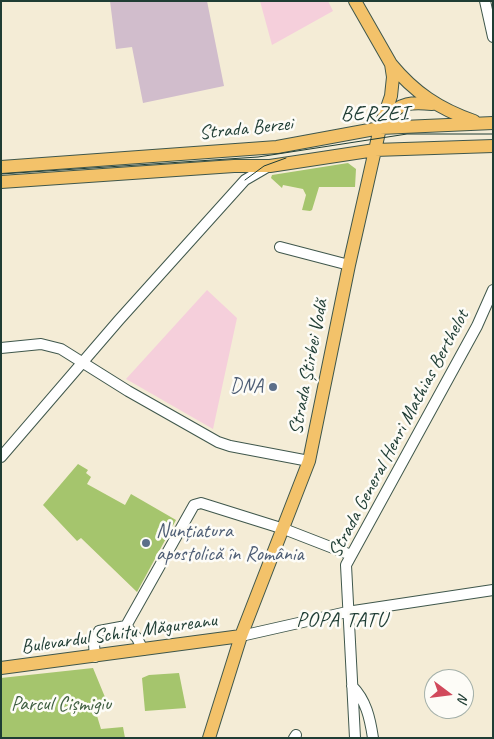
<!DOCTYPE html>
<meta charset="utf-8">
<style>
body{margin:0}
#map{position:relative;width:494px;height:739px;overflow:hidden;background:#f4ecd6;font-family:Caveat,sans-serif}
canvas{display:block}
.frame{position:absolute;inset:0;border:2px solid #1f3d34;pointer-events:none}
.north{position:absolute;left:424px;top:669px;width:50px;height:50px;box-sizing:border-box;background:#fdfcf7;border:1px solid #a4b0a9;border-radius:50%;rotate:105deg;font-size:14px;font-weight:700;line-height:20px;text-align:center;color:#1f3d34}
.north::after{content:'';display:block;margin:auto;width:18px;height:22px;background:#d1495b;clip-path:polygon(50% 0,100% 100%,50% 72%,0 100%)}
</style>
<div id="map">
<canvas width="494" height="739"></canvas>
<div class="frame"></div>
<div class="north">N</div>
</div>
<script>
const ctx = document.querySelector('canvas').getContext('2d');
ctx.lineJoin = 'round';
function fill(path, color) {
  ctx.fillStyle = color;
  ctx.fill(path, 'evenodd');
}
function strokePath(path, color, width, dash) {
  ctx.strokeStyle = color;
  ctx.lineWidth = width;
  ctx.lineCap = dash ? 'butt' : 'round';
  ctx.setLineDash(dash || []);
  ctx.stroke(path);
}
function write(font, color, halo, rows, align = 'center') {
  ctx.font = font + ' Caveat,sans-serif';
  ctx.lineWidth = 5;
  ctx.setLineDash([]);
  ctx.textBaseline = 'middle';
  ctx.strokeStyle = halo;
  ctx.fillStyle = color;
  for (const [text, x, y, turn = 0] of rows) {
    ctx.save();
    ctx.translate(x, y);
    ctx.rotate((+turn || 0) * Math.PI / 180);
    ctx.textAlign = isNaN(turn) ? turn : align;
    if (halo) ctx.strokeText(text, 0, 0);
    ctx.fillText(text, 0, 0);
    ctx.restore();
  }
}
const built = new Path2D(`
 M260,1H328L333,11L272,45Z
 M207,290L237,318L213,429L126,379Z`);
const industrial = new Path2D(`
 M110,1H207L224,86L143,103L132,47L116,49Z`);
const green = new Path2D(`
 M348,163L356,169L355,187H319L312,210L310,211L302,210L306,195L303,189L283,185L282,188L271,178L272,175Z
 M78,464L88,470L86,473L91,477L87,484L125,505L131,494L176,520L137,592L81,538L77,541L43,505Z
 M93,668L107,702L94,706L101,729L123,727L125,738H1V678Z
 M179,673L186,708L145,711L142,678L149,675Z`);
const minor = new Path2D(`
 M485,1L493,37
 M280,247L349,265
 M1,348L41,344L61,349L128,391L218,442L230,446L309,461
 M1,457L119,320L245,180L269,166
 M126,626L194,505L201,503L284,529L351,555
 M126,626L137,638L143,650
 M241,636L347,612L493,590
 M95,657L94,644L99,631L126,626
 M352,686C366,700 370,718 373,738
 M294,738L296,735
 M355,738L346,565L477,326L493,290`);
const major = new Path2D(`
 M391,64C414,92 439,109 474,121
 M388,118C399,102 413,102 432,104
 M1,167L277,147L380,128L493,123
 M1,182L234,166H270L375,150L493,146
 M1,668L241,636
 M209,738L241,636L309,461L349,265L380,128L391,96L393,77L391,64L355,1`);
const tram = new Path2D(`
 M1,174L258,157L407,134H493
 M245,180L264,166L286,158`);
const markers = [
 [273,387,5,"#5c6f8a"],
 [146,543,5,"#5c6f8a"]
];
const streetNames = [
 ["Strada Berzei",246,129,-6],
 ["Strada Știrbei Vodă",309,367,-79],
 ["Strada General Henri Mathias Berthelot",399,434,-62],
 ["Bulevardul Schitu Măgureanu",119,634,-8]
];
const serviceNames = [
 ["DNA",263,387],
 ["Nunțiatura",156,532,"left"],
 ["apostolică în România",156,555,"left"]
];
const parkNames = [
 ["Parcul Cișmigiu",61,705]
];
const neighbourhoodNames = [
 ["BERZEI",375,114],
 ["POPA TATU",342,620]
];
fill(built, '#f5cfdb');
fill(industrial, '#d1bdcc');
fill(green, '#a5c56d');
strokePath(minor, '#3f574c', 12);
strokePath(major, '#3f574c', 14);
strokePath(minor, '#fff', 10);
strokePath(major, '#f3c26a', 12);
strokePath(tram, '#1f3d34', 1);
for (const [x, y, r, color] of markers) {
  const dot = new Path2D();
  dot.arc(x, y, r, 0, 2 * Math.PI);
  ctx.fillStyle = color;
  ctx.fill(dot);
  strokePath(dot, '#fdfcf7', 2);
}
write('20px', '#1f3d34', '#fdfcf7', streetNames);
write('20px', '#4e5e75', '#fdfcf7', serviceNames, 'right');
write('20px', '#405f42', '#fdfcf7', parkNames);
ctx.letterSpacing = '1px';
write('21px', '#1f3d34', '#fdfcf7', neighbourhoodNames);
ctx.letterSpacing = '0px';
</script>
